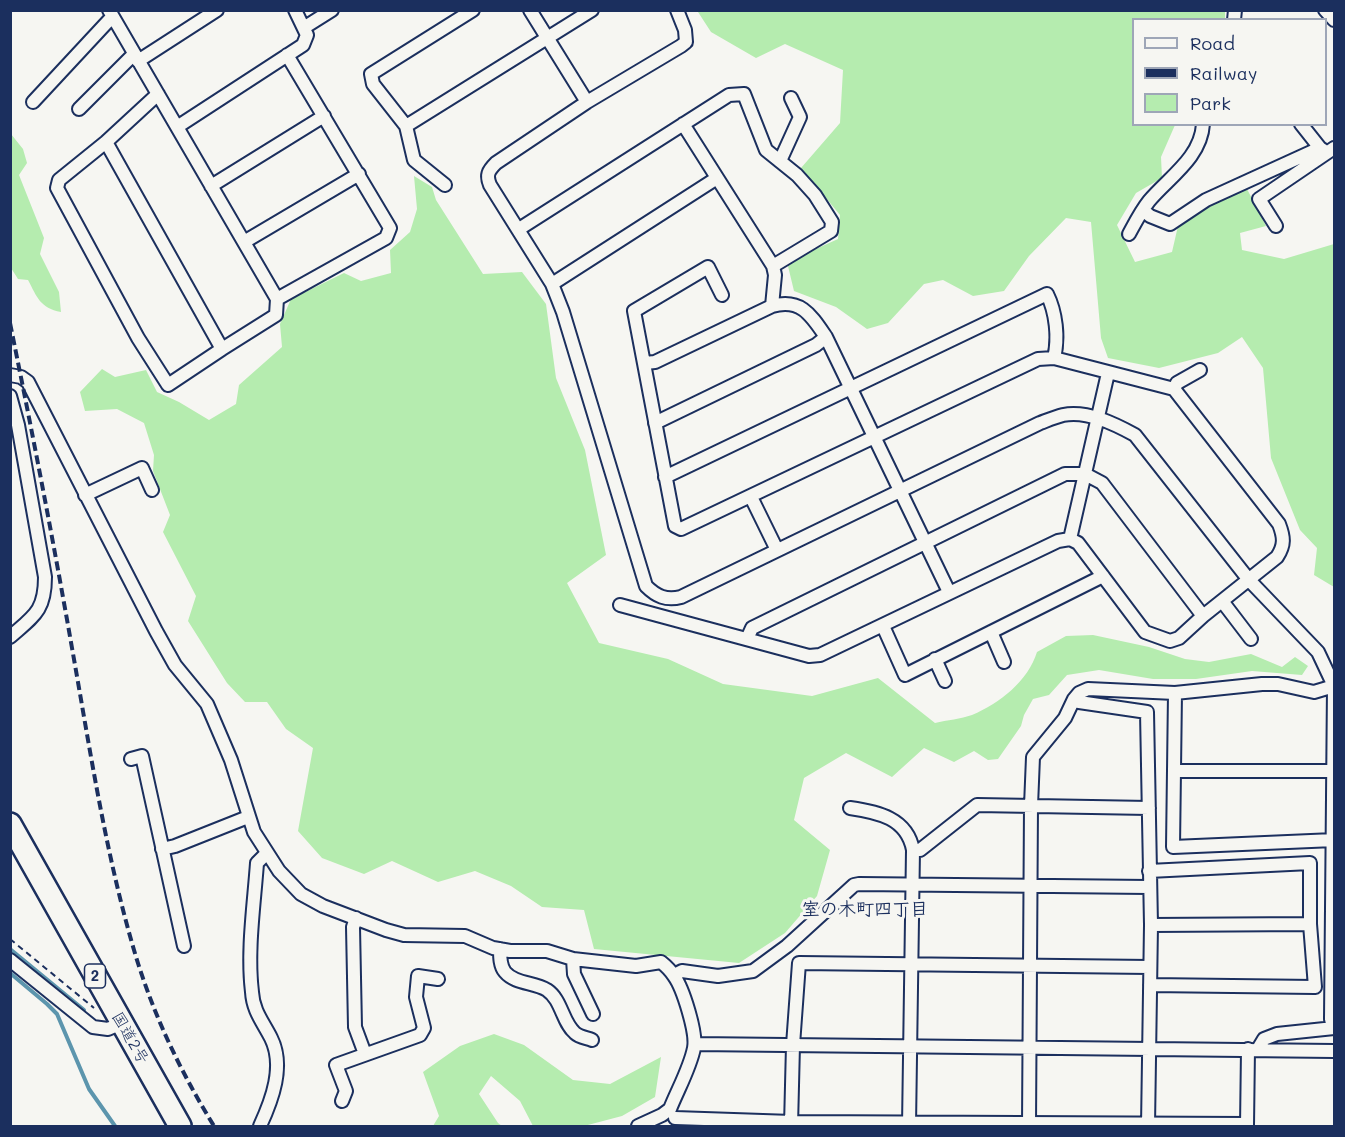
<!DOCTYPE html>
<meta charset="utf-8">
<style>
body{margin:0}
#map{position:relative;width:1345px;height:1137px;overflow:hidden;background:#f6f6f2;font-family:Mali,sans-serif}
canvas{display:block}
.frame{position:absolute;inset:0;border:12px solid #1b2f5e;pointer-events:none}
.legend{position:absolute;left:1132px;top:18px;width:195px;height:108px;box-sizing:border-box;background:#f6f6f2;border:2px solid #9ea6b7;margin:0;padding:8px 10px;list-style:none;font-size:18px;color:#1b2f5e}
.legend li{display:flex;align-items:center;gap:12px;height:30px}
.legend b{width:30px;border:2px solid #9ea6b7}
</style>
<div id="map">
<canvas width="1345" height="1137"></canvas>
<div class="frame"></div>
<ul class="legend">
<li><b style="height:8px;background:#f6f6f2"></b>Road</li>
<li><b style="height:8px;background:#1b2f5e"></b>Railway</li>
<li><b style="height:16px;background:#b5ecaf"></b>Park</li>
</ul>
</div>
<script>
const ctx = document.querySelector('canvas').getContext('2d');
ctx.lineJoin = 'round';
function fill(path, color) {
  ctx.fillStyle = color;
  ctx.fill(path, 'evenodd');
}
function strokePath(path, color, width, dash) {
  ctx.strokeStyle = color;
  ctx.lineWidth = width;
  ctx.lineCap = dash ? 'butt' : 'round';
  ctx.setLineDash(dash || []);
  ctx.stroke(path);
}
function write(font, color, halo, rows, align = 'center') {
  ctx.font = font + ' Mali,"Klee One",sans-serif';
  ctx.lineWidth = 6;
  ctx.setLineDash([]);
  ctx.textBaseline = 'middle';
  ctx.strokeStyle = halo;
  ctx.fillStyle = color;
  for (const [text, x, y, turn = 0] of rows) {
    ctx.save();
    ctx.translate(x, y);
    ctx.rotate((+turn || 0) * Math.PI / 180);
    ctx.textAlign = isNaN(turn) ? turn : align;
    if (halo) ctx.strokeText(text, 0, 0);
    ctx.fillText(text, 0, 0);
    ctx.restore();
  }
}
const green = new Path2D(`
 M700,10L1225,11V19L1134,20V124L1175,125L1161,157L1162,178L1136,193L1117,225L1135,262L1172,252L1178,226L1212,205L1247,189L1266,226L1240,233L1242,250L1284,259L1334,244V587L1314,575L1317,548L1300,530L1271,458L1263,368L1242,337L1218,353L1159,368L1108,358L1101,338L1091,222L1066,218L1029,256L1004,291L973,296L943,280L924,284L888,323L867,329L836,307L794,291L787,262L838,239L840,215L801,168L840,123L843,70L785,44L756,58L711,32L698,12Z
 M11,134L23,149L27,163L19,175L44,238L40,254L59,292L61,312C40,308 37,297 28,280L18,279L11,268Z
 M414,176L432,187L436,200L483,274L522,272L546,304L556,378L585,450L606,555L567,583L599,643L668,659L723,684L812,696L878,678L935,723C947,720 961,719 972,715C1000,703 1028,681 1037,652L1066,636L1093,635L1149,647L1185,659L1209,662L1251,654L1282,667L1295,657L1308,666L1302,675L1252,671L1196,679H1153L1099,670L1067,675L1049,695L1033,699L1024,715L1021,726L998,759L988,760L974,751L954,762L924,748L892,777L846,753L804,778L794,820L830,850L817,896L785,933L739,963L594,949L584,910L542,907L511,886L475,871L438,882L392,861L364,874L322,858L298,831L313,748L286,729L267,702H245L227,683L188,621L196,596L163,532L170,515L153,471L154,455L144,423L117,409L85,411L80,392L102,369L115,377L146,370L157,392L179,402L209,420L236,404L239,385L282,347L280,324L291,299L344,273L361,281L391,273L390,250L410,232L417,209Z
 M494,1034L524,1045L573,1080L610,1084L661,1057L655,1097L622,1116L584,1126H533L520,1101L491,1076L479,1094L498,1123L502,1126H433L439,1116L423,1072L460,1046Z`);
const stream = new Path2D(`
 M10,949L84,1010
 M10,973L47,1004L57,1014L89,1089L115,1126`);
const path = new Path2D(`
 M10,939L94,1008`);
const street = new Path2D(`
 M109,10L277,299L276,315L222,349L168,385L138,338L57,188L59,180L106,142L158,94
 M530,10L587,102
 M677,10L685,30L686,42L681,46L587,102L496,163C488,171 486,175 490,185L552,284L563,312L646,586C656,596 666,601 681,597L1040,423C1048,420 1055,417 1063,415C1087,410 1115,424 1135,435L1249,580L1318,652L1334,686L1331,1019L1333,1028
 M1325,10L1334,20
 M1234,20L1235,10
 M305,27L332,10
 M138,61L217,10
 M33,102L112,17
 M79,109L130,58L135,55
 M683,124L773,266L775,275L772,306
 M1301,124L1320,148L1326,152
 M406,126L592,10
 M177,127L303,45L307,35L295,10
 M106,142L222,349
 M780,161L800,117L791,98
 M445,185L414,160L406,126L373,84L371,74L473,10
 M211,186L324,116
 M1143,210L1150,216L1170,224L1206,200L1320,148
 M1276,226L1259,199L1334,148
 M519,229L729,95L744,94L766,150L797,175L815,195L832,222L831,231L773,266
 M1129,234C1135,223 1141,211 1149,201C1168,178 1201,158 1203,124
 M244,242L359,174
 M552,284L717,178
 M277,299L386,238L390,228L287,55
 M645,363L655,362L772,306C801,298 811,315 826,337L949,592
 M10,375L21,377L28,382L156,631L175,665L207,704L231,760L254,832L279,871L301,894L323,906L386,930L404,935L465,936L493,948L510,951H547L573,959L636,966L661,962C666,966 671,971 674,976C683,988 697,1033 694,1048C690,1068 678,1089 670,1109L662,1115L638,1126
 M1174,389L1177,383L1200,370
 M10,396L18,425L45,577C45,611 34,616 10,637
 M655,423L816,345L826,337
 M665,477L1047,294C1056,312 1059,338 1054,358
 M85,495L142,468L152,490
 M751,497L777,550
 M1070,539L1108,373
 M1222,601L1251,639
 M620,605L809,656L820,655L1058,541L1070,539L1078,543L1145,632L1170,641L1179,638L1203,616L1277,557C1285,545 1284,537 1279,524L1174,389L1054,358L1038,359L681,529L675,526L634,311L708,267L722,295
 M883,626L905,675L1103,576
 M991,632L1004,662
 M747,639L752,628L1065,474H1085L1102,483L1203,616
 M935,659L945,681
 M1175,693L1173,847L1334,840
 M1074,699L1079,702L1147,712L1151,925L1148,1126
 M131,759L142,756L184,946
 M1174,771H1334
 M850,808C878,812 907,818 913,850L909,1126
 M162,849L175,846L248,817
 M913,850H920L977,805L1149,808
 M1149,871L1310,863V924L1315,987L1150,985
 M356,918L353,927L355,1027L365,1054
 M1151,925L1310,924
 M500,949C500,957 500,966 505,972C515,984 534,982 547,990C562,1000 562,1022 575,1033C579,1037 587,1038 592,1040
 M573,959L574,974L593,1014
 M10,960L93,1027L108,1029L122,1023
 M674,975L682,971L718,976L753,971L787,946L854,885L859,884L1149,887
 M695,1044L1334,1051
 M1258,1049L1264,1039L1277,1034L1334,1028
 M342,1101L346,1091L336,1065L420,1035L424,1028L416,997L418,976L438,979
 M675,1118L792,1122L1247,1124
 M260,1126C272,1100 285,1066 271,1038C263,1022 253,1011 252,992C247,951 254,905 257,863L267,853
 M791,1126L793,1045L799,963L1150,967
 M1029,1126L1031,806L1033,757L1065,718L1074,699L1079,693L1088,689L1175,693L1262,684H1278L1314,692L1334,686
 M1247,1126L1248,1049`);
const highway = new Path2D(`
 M10,824L180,1126`);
const rail = new Path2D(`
 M10,323C32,431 53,539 72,648C90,749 105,851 134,950C152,1012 180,1071 214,1126`);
const shields = [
 [95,976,21]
];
const shieldNames = [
 ["2",95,976]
];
const streetNames = [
 ["国道2号",130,1038,60]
];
const neighbourhoodNames = [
 ["室の木町四丁目",865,909]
];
fill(green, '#b5ecaf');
strokePath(stream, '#5c95ad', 4);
strokePath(street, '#1b2f5e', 16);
strokePath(highway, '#1b2f5e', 26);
strokePath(path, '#1b2f5e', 2, [6, 4.5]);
strokePath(street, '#f6f6f2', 12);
strokePath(highway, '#f6f6f2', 21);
strokePath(rail, '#1b2f5e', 4, [9, 4.5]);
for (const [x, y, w] of shields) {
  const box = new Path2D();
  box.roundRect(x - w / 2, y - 12, w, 24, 4.5);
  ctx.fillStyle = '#f6f6f2';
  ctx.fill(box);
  strokePath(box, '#1b2f5e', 1.5);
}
write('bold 15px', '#1b2f5e', null, shieldNames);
write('16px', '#1b2f5e', '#f6f6f2', streetNames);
write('bold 18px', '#1b2f5e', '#f6f6f2', neighbourhoodNames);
</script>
